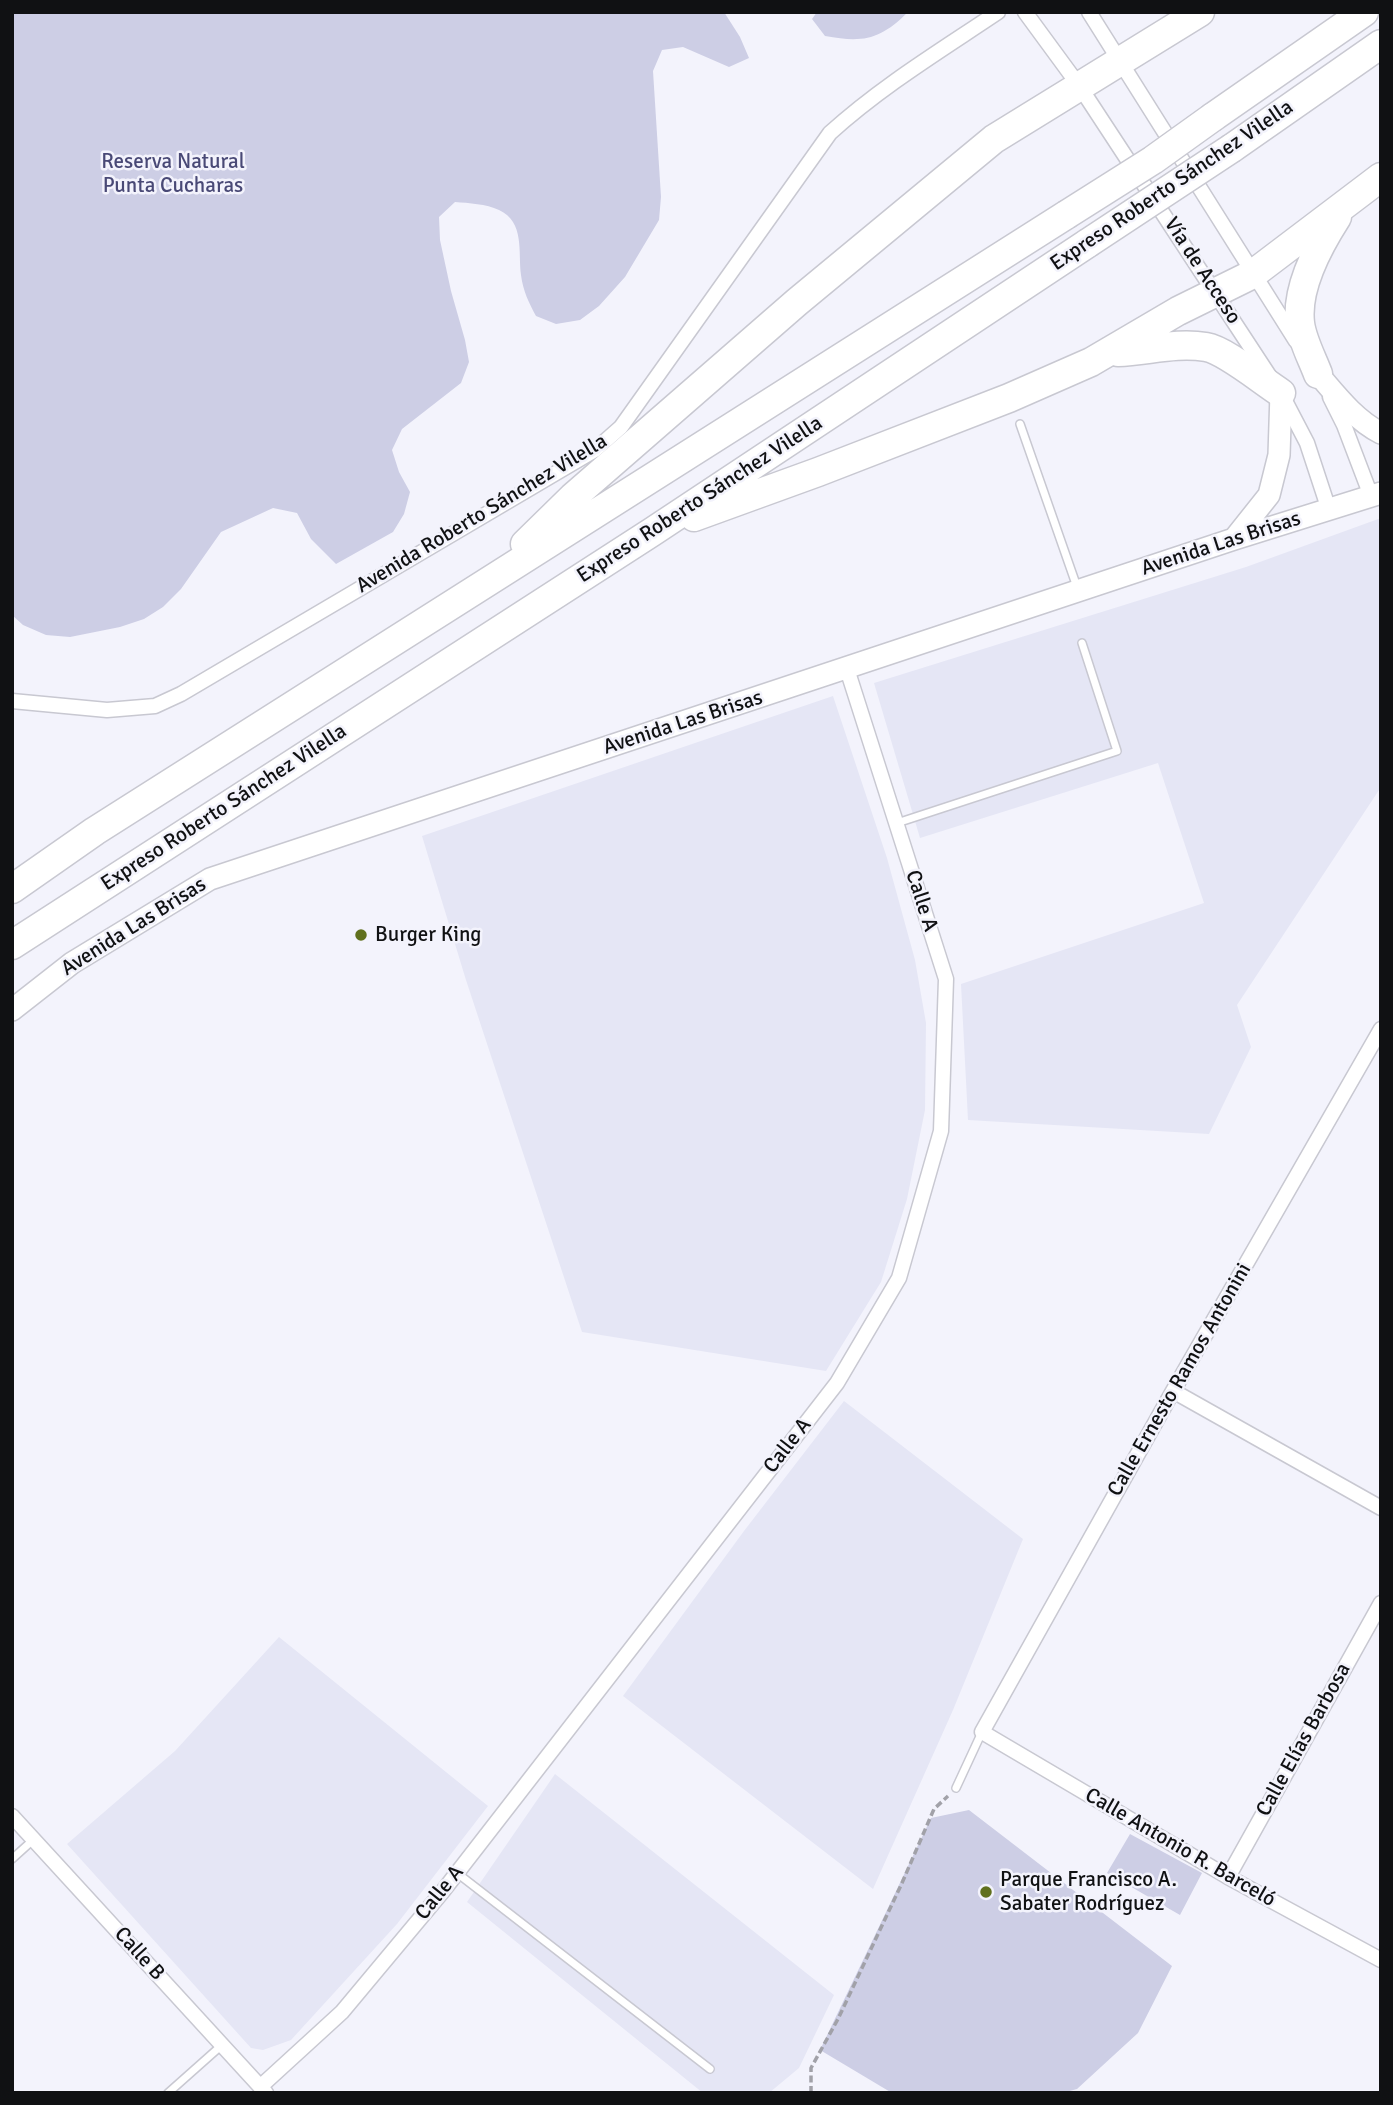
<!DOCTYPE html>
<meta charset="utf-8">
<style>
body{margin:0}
#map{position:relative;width:1393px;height:2105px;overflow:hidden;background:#f3f3fc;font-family:Signika,sans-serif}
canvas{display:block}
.frame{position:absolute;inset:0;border:14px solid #101113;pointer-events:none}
</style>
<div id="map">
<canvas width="1393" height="2105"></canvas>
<div class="frame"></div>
</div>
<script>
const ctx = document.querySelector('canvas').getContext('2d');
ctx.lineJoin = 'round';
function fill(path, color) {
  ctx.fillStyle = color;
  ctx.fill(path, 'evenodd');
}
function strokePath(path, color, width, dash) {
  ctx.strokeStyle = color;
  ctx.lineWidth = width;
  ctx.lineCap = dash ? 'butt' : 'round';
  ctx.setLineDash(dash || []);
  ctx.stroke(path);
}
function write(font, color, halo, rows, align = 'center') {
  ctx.font = font + ' Signika,sans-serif';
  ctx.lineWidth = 5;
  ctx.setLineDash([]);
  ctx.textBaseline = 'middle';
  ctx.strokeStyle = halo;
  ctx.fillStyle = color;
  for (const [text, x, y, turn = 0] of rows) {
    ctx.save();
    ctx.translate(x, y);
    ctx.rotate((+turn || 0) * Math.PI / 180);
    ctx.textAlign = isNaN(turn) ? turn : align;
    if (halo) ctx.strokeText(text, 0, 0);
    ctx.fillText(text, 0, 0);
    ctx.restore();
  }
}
const built = new Path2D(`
 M1381,518V787L1237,1005L1251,1047L1209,1134L968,1120L961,984L1204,903L1158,763L920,838L874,683L1246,567Z
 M833,696L887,858L915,960L926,1023L925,1110L907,1199L881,1282L826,1371L582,1332L466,980L422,836Z
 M844,1401L1023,1539L953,1710L873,1889L623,1696L744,1531Z
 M279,1637L488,1806L397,1924L291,2040L263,2050L251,2048L67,1844L175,1751Z
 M555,1774L834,1995L799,2068L769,2093H703L467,1902Z`);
const green = new Path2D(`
 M12,12H724L740,37L749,58L729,67L683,47L662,50L653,71L661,197L659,220L625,277L599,306L580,320L556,324L536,316C529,303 523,291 521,275C518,252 525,222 499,210C486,204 469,203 455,202L439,217L440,240L451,291L465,340L469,362L461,383L402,429L392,450L399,472L410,492L404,514L393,532L336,564L311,539L297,513L273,508L221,532L181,589L163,607L144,619L120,627L70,637L46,635L23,625L12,615Z
 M817,12H908C880,40 863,43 825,36L812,19Z
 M969,1810L1172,1966L1138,2033L1077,2089L1062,2093H892L820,2050L931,1818Z
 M1130,1834L1202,1873L1180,1915L1107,1873Z`);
const path = new Path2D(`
 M811,2093V2068L838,2019L902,1883L934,1809L948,1796`);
const lane = new Path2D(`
 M1020,424L1077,587
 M897,823L1117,751L1082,643
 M956,1788L982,1732
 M12,1859L33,1840
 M457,1873L710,2069
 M168,2093L222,2045`);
const street = new Path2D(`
 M1025,12L1080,87L1270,377
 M1089,12L1296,341
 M1283,397L1307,443L1329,510
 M1330,397L1344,425L1371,496
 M12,701L107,710L155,706L181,694L595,450L621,427L830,133C882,86 940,51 998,12
 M1381,1029L1173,1391L982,1732L1228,1877L1381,1960
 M1173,1391L1381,1508
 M12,1816L266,2093
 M1228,1877L1381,1603
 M260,2087L342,2012L443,1891L837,1383L899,1278L941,1131L946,979L847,669`);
const secondary = new Path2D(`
 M1318,374C1336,395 1355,420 1381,433
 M1234,539L1269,495L1279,455L1281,393
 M12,1010L72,963L210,879L1234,539L1381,493`);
const highway = new Path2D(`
 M1213,117L1364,12
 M1232,148L1381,44
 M1118,352C1147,351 1176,342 1206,347C1225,350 1262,381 1281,393
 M1318,374C1312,358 1302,340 1300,323C1296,288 1319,245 1337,217
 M694,517L818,472L1009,398L1091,362L1178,311L1253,274L1381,177
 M525,544L573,497L797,302L994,139L1200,12
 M12,889L95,831L1066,215
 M12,945L652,532L1088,243`);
const highwayBridge = new Path2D(`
 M1066,215L1153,160L1213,117
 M1088,243L1232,148`);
const markers = [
 [361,935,7,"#60701d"],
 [986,1892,7,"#60701d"]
];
const parkNames = [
 ["Reserva Natural",173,162],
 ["Punta Cucharas",173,186]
];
const streetNames = [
 ["Expreso Roberto Sánchez Vilella",1172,186,-34],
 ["Vía de Acceso",1202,271,57],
 ["Expreso Roberto Sánchez Vilella",700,500,-33],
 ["Avenida Roberto Sánchez Vilella",482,514,-31],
 ["Avenida Las Brisas",1221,544,-18],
 ["Avenida Las Brisas",683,723,-18],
 ["Expreso Roberto Sánchez Vilella",224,808,-33],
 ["Calle A",921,901,72],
 ["Avenida Las Brisas",134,927,-32],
 ["Calle Ernesto Ramos Antonini",1180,1380,-60],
 ["Calle A",788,1446,-52],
 ["Calle Elías Barbosa",1304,1740,-61],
 ["Calle Antonio R. Barceló",1180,1848,30],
 ["Calle A",440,1893,-51],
 ["Calle B",139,1954,48]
];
const poiNames = [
 ["Burger King",375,935],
 ["Parque Francisco A.",1000,1880],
 ["Sabater Rodríguez",1000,1904]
];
fill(built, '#e5e6f5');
fill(green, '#cdcee5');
strokePath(lane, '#c8c8d1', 10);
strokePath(street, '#c8c8d1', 17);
strokePath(secondary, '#c8c8d1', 24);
strokePath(highway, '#c8c8d1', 31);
strokePath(path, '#a1a1a8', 3.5, [7, 3.5]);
strokePath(lane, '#fff', 7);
strokePath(street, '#fff', 14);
strokePath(secondary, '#fff', 21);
strokePath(highway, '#fff', 28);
strokePath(highwayBridge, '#c8c8d1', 31, []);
strokePath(highwayBridge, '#fff', 28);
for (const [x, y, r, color] of markers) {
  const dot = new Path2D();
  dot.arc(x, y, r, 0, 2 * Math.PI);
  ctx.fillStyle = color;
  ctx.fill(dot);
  strokePath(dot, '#f3f3fc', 2.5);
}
write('21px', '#494976', '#f3f3fc', parkNames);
write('21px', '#101113', '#f3f3fc', streetNames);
write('21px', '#101113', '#f3f3fc', poiNames, 'left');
</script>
